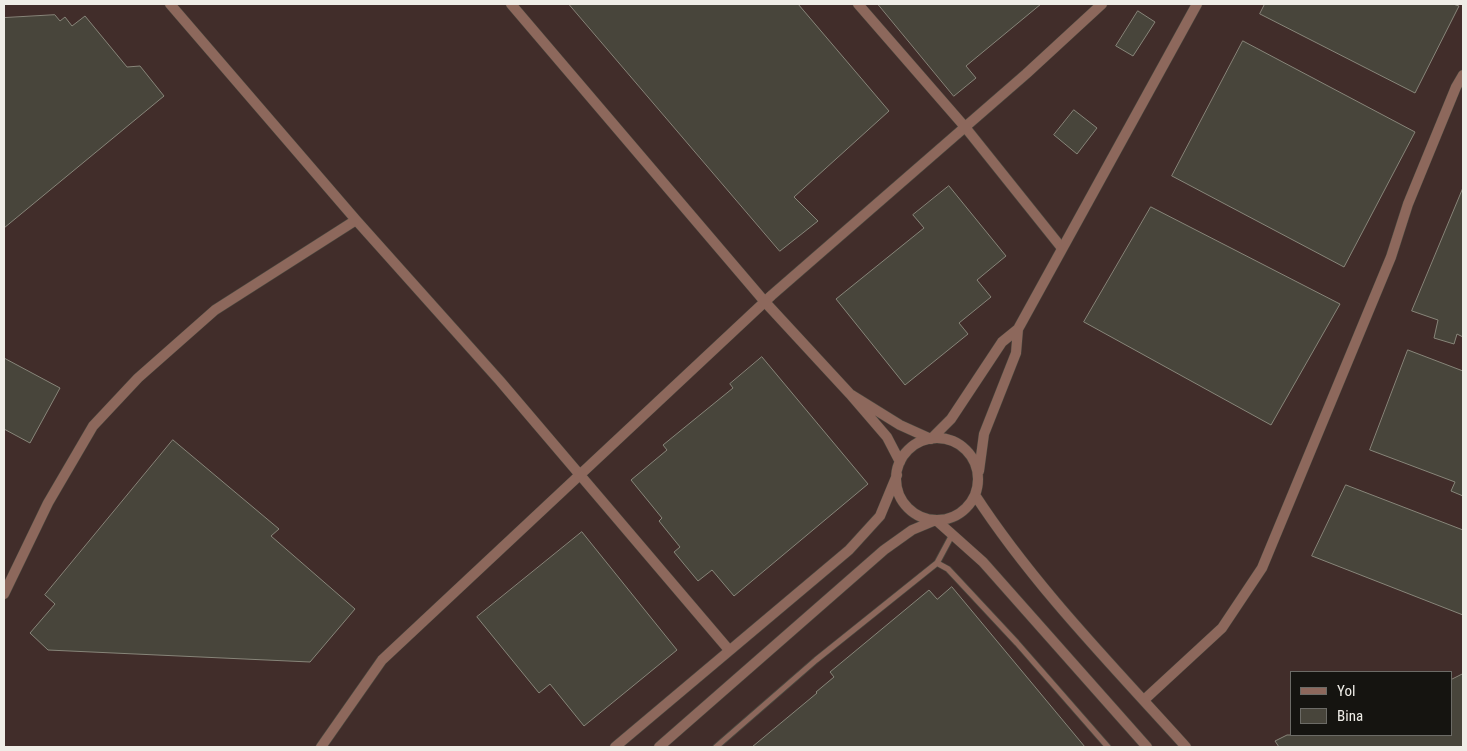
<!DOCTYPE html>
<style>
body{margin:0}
#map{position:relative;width:1467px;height:751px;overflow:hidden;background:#2e2c22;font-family:"Roboto Condensed",sans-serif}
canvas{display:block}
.frame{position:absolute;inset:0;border:5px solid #efede7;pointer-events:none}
.legend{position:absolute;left:1290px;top:671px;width:162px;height:65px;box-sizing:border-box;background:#151410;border:1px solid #6c6b66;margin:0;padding:6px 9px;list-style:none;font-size:15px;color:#efede7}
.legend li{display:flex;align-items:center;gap:10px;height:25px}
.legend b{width:25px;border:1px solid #6c6b66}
</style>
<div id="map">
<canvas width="1467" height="751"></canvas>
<div class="frame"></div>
<ul class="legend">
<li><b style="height:6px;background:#8d685c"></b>Yol</li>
<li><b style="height:14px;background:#48453b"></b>Bina</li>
</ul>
</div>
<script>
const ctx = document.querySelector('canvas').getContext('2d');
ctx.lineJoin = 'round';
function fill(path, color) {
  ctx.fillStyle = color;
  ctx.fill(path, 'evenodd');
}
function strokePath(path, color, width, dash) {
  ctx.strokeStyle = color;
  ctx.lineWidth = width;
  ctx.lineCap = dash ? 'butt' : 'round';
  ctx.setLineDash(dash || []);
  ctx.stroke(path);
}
const commercial = new Path2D(`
 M4,4H1463V747H4ZM1291,672H1451V735H1291Z`);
const building = new Path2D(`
 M569,4H798L889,111L794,197L818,221L780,251Z
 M878,4H1041L966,66L976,78L954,96Z
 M1265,4H1453L1459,6L1415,93L1260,14Z
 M1138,11L1155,22L1133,56L1116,46Z
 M55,15L60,21L65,17L72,26L85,16L127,67L140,66L164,96L4,228V18Z
 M1243,41L1415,132L1344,267L1172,176Z
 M1074,110L1097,128L1077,154L1054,135Z
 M949,186L1006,256L977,280L991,297L959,323L968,334L905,385L836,299L924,228L913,215Z
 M1463,188V337L1457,334L1454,344L1434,338L1438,320L1412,311Z
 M1151,207L1340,304L1271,425L1084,322Z
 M1408,350L1463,371V496L1451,491L1455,482L1370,450Z
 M762,357L868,484L734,596L712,570L698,581L674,552L680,547L659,521L662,518L631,480L667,450L663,445L733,388L730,384Z
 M4,358L60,388L30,443L4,429Z
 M173,440L279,529L271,536L355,609L310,662L48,650L30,633L55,604L45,595Z
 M1346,485L1463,530V615L1312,556Z
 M582,532L677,650L584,726L550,684L539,693L477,617Z
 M952,587L1085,747H752L817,693L816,692L834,677L830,672L929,590L937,599Z
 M1463,674V747H1279L1275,741L1287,735H1451V680Z`);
const service = new Path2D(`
 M937,563L948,569L1017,643L1108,747
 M716,747L816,660L937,563L952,535`);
const minor = new Path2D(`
 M170,4L356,220L500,381L729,650
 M858,4L965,127L1061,247
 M4,594L48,503L93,426L138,378L215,310L356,220
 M1144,700L1222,628L1262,568L1391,257L1408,204L1456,87L1463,75
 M321,747L382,660L772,295L1026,74L1102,4`);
const tertiary = new Path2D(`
 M511,4L765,302L850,394
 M896 479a41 41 0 1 1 82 0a41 41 0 1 1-82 0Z
 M900,462L887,437L850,394L900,425L931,439L951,419L1002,342L1018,329L1197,4
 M979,471L984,434L1016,353L1018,329
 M975,495C1035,587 1113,666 1186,747
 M615,747L849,550L880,516L897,475
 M659,747L884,550L912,530L936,520L983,562L1147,747`);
fill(commercial, '#412d2a');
fill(building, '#48453b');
strokePath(building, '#878579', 1);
strokePath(service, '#49473e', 7);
strokePath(minor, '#49473e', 11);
strokePath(tertiary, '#49473e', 11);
strokePath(service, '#8d685c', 5.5);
strokePath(minor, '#8d685c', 10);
strokePath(tertiary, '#8d685c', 10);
</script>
